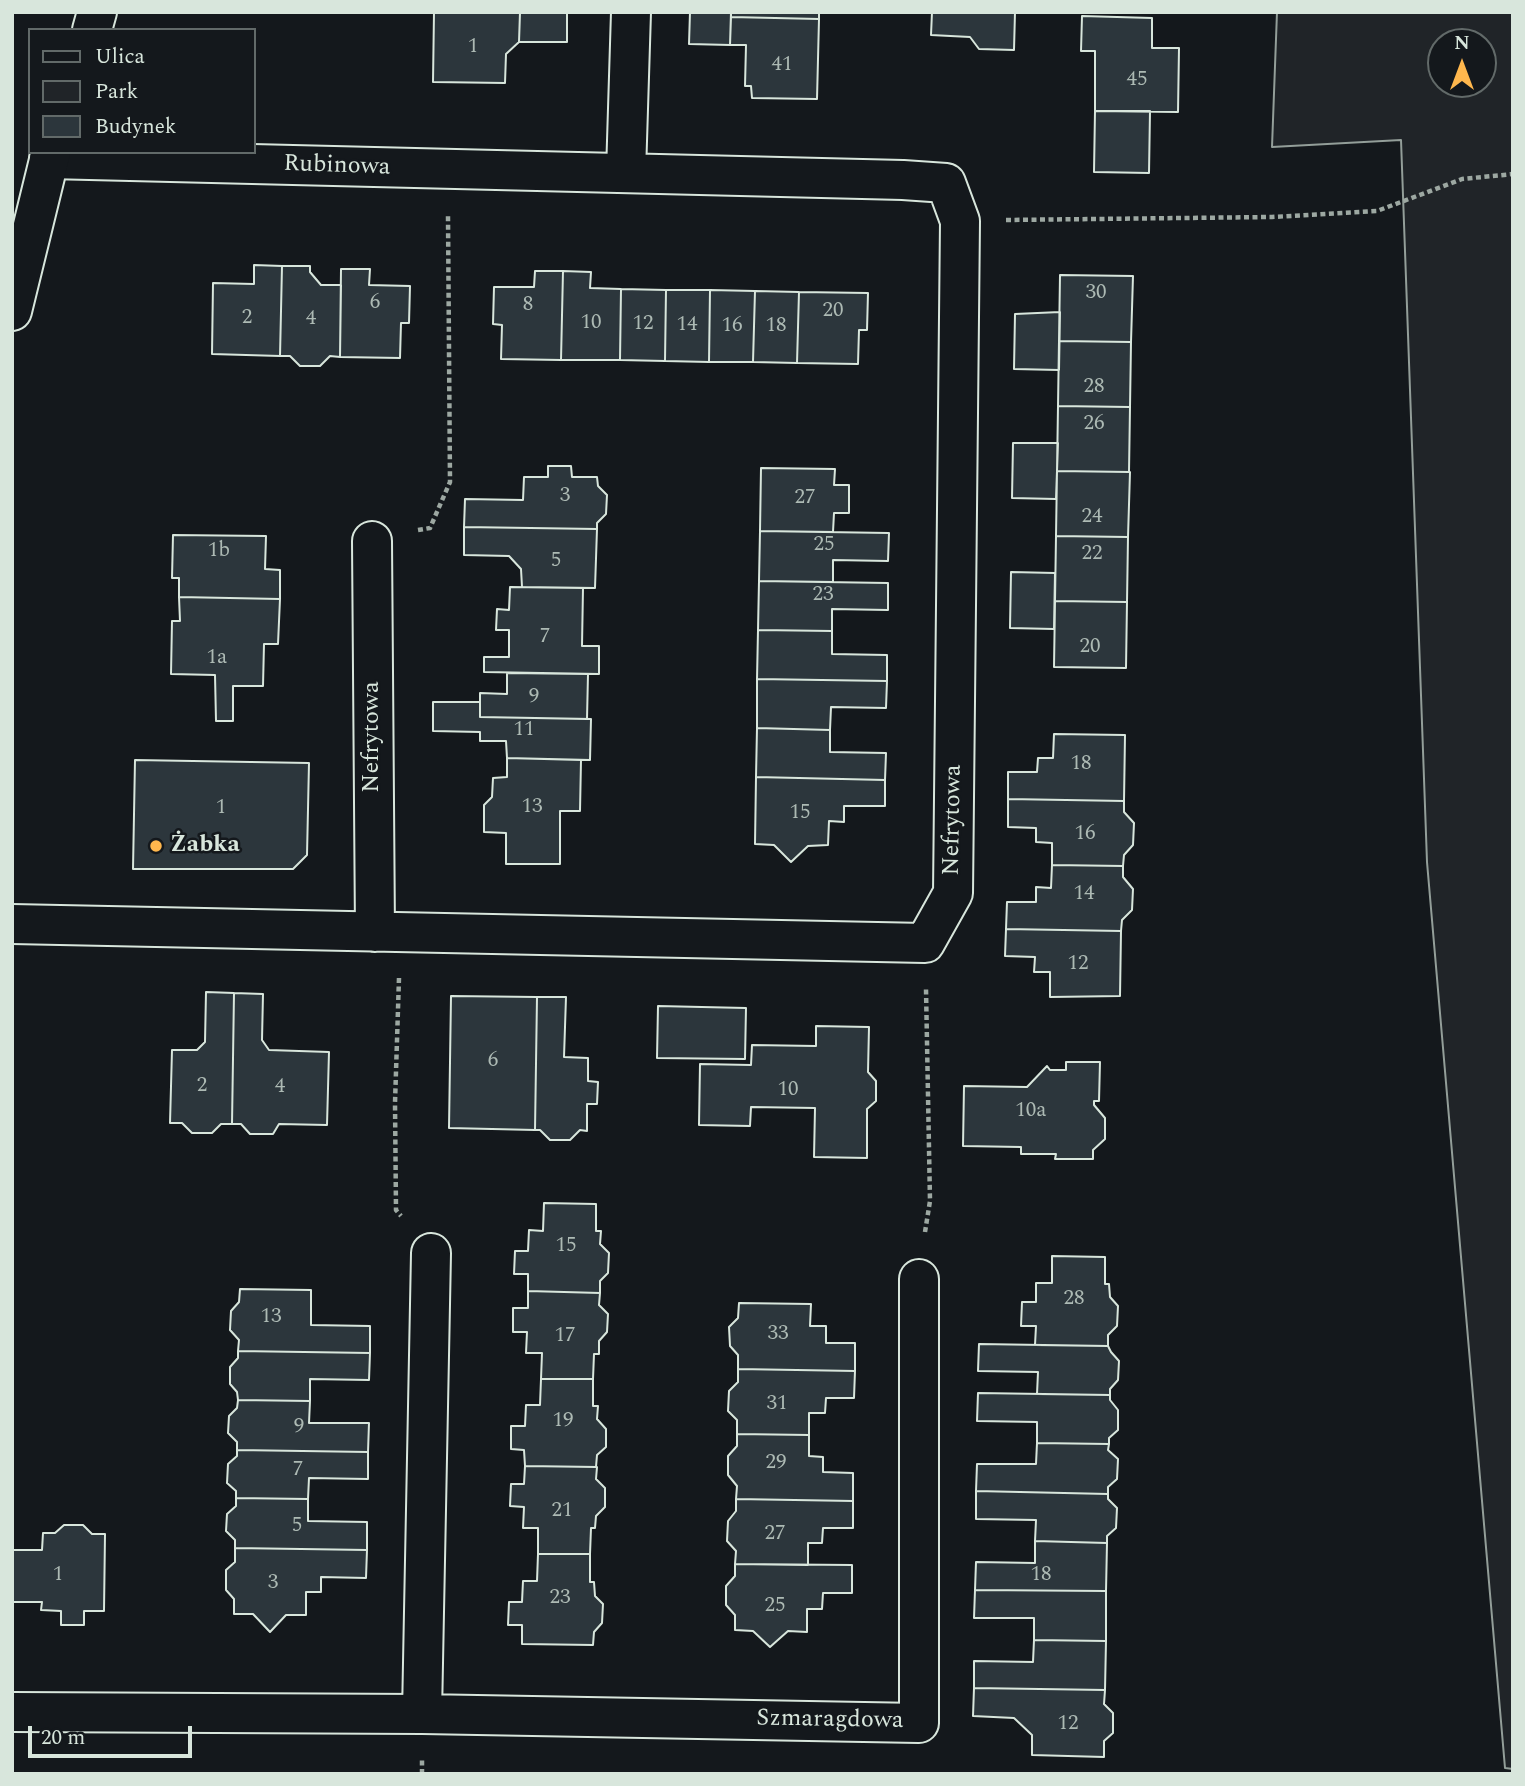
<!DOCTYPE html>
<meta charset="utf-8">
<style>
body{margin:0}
#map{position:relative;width:1525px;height:1786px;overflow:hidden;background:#14181c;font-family:Spectral,serif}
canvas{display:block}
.frame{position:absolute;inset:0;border:14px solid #d8e6dc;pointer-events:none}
.legend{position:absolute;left:28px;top:28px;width:228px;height:126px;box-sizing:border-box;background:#14181c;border:2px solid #626a69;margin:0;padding:9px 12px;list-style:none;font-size:21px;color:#d8e6dc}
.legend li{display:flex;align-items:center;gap:14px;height:35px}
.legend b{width:35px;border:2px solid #626a69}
.north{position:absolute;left:1427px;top:28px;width:70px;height:70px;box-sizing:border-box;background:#14181c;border:2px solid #626a69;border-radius:50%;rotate:0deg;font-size:19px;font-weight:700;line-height:28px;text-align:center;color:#d8e6dc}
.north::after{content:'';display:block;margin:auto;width:24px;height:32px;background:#ffb74d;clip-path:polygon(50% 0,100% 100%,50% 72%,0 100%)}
.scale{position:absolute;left:28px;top:1726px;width:164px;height:32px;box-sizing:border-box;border:4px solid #d8e6dc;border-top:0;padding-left:9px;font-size:21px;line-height:24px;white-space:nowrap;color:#d8e6dc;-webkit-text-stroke:5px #14181c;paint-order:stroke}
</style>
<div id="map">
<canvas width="1525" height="1786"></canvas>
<div class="frame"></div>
<ul class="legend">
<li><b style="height:9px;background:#14181c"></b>Ulica</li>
<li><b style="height:19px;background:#202428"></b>Park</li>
<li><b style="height:19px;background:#2c363c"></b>Budynek</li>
</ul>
<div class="north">N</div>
<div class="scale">20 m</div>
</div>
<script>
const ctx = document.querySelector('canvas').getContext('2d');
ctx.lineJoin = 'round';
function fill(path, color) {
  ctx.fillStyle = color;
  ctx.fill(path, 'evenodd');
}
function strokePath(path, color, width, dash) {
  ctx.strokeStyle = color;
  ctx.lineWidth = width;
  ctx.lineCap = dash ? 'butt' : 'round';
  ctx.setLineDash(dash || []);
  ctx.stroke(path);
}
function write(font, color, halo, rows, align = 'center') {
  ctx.font = font + ' Spectral,serif';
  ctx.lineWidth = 5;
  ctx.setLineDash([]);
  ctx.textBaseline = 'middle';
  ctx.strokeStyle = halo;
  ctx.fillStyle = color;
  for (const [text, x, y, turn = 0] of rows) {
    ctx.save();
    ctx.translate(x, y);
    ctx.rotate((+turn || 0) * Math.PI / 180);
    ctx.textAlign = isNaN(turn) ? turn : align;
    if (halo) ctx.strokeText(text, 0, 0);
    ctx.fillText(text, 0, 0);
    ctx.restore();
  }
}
const green = new Path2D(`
 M1277,12H1513V1769L1505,1768L1427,862L1401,140L1272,147ZM1441,42H1483V84H1441Z`);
const building = new Path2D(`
 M434,12L520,13L519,42L506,54L505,83L433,82Z
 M520,12H567V42H519Z
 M690,12H731L730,45L689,44Z
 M731,12H819V19L731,17Z
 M932,12H1015L1014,50L979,49L970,37L931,35Z
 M1082,16L1152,18V48H1179L1178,112L1095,111V51H1081Z
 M731,17L819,19L817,99L752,98L751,86H745L746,45H730Z
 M1095,111H1150L1149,173L1094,172Z
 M254,265L282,266L280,356L212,354L213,283L254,284Z
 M282,266H310V272L321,285H341L340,357L330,356L320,366H300L290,356H280Z
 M341,269H370L369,285L410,286L409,323H401L400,358L340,357Z
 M535,271H563L561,360L501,359L502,325L493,324L494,287H534Z
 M563,271L591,272L590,288L621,289L620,360H561Z
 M1060,275L1133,276L1131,342L1059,341Z
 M621,289L666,290L665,361L620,360Z
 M666,290H710L709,362L665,361Z
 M710,290L755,291L753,362H709Z
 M755,291L799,292L797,363L753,362Z
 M799,292L868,293L867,330H859L858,364L797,363Z
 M1060,312L1059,370L1014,369L1015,314Z
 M1059,341L1131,342L1130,407L1058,406Z
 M1058,406L1130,407L1129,472L1057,471Z
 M1013,443H1058L1056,499L1012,498Z
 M548,466H571L572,477H597L598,486L607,495L606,514L597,523V529L464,527L465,499L523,500L524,477H548Z
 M761,468L835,469L834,485H849V513H834L833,532L760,531Z
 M1057,471L1130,472L1128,537L1056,536Z
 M464,527L597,529L595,588L522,587L521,569L509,556L464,555Z
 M760,531L889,533L888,561L833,560V582L759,581Z
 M173,535L266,536L265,569L280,570V599L179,597V578H172Z
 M1056,536L1128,537L1127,602L1055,601Z
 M1011,572L1055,573L1054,629L1010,628Z
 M759,581L888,583V610L832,609V631L758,630Z
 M510,587L583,588L582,646H599V674L484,672V657H509V630H496L497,609L509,610Z
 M179,597L280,599L278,644H264L263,686H233V721H216L215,675L171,674L172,621H180Z
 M1055,601L1127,602L1126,668L1054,667Z
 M758,630L832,631V654L887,655V681L757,679Z
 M507,673L588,674L587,719L480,717V693L507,694Z
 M757,679L887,681L886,708L831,707L830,730L757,728Z
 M433,702H480V717L591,719L590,760L507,758L506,741H480V732L433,731Z
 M757,728L830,730V752L886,753L885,780L756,777Z
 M1054,734L1125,735L1124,801L1008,799V772H1037L1038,758H1053Z
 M507,758L581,760L580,811H560V864H506V833L484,832V805L492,797L493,778L507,777Z
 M135,760L309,763L307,855L293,869H133Z
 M756,777L885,780V806H844V822L829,821L828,845L808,846L791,862L774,845L755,844Z
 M1008,799L1124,801V812L1134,823L1133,845L1124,855L1123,866L1052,865V843L1036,842V828L1008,827Z
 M1052,865L1123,866V877L1133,889L1132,910L1122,920L1121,931L1006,929L1007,902H1036V887L1051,888Z
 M1006,929L1121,931L1120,996L1050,997V972H1034L1035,957L1005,956Z
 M206,992L234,993L232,1124H221L212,1133H192L182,1123H170L172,1050H197L205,1042Z
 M234,993L263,994L262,1040L269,1050L329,1052L327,1125L279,1124L273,1134H250L241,1124H232Z
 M451,996L537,997L535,1130L449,1128Z
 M537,997H566L564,1057L588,1058V1081L598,1082L597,1104H587V1131L580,1130L570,1140H550L540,1130H535Z
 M658,1006L746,1008L745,1059L657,1058Z
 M816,1026L869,1027L868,1072L876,1081V1101L867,1109V1158L814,1157L815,1108L751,1107L750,1126L699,1125L700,1064L751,1065L752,1045L816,1046Z
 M1066,1062H1100L1099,1101H1094V1105L1105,1118V1139L1093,1150V1159H1055L1056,1154H1021V1147L963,1146L964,1086L1027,1087L1047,1066L1050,1070H1066Z
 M544,1203L596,1204V1231H601L600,1244L609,1253L608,1273L600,1281V1293L528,1291V1274H514L515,1251H528L529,1230L543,1231Z
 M1052,1256L1105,1257V1284H1109L1110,1297L1118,1306L1117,1326L1108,1335V1346L1035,1345L1036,1326H1021L1022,1302H1036V1283H1052Z
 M240,1289L311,1290V1325L370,1326V1353L238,1351L239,1340L230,1330L231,1311L239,1302Z
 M528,1291L600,1293L599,1305L608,1314L607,1332L599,1341V1354H594L593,1379H541L542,1353H526L527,1332H513V1308H528Z
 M739,1303L811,1304L810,1326H826V1343H855V1371L738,1369V1355L730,1346L729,1327L738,1318Z
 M979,1344L1108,1346L1111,1352L1119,1361L1118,1380L1110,1389V1395L1037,1394L1038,1372L978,1371Z
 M238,1351L370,1353L369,1380L310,1379V1401L238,1400L237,1392L230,1384V1367L238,1358Z
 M738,1369L855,1371L854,1398H826L825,1413H809V1435L737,1434V1420L728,1411L729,1391L738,1382Z
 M541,1379H593V1406H598L597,1419L606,1429V1447L597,1455L596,1467L525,1466L524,1450L511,1449V1426H525L526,1405H540Z
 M978,1393L1110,1395V1400L1118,1410V1430L1109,1438V1444L1037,1443V1422L977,1421Z
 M238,1400L310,1401L309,1423H369L368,1452L237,1450V1442L228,1433L229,1416L237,1408Z
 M737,1434L809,1435V1456L823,1457V1472L853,1473V1501L736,1499L737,1486L728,1475V1456L737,1446Z
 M1037,1443L1109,1444L1108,1450L1118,1459L1117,1479L1108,1487V1494L976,1491L977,1464H1036Z
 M237,1450L368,1452V1479L309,1478L308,1499L236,1498V1491L227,1483L228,1464L237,1456Z
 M525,1466L597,1467L596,1479L605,1488V1507L596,1516L595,1528H591L590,1554H538V1528H523L524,1507L510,1506L511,1484H524Z
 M976,1491L1108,1494V1499L1117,1508L1116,1528L1107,1536V1543L1035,1541L1036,1520L976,1519Z
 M236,1498L308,1499V1521L367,1522V1550L235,1548V1540L226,1531L227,1514L236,1506Z
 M736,1499L853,1501V1528H823L822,1543H808V1565L735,1564L736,1551L727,1541L728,1521L736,1511Z
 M64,1525H83L92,1534H105L104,1611H84V1625H61V1611L41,1610L42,1602H12V1550H42L43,1533H55Z
 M1035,1541L1107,1543L1106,1591L975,1590L976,1562L1035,1563Z
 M235,1548L367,1550L366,1578L321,1577V1592H306V1615H286L270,1632L253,1614H234V1599L226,1590V1570L235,1562Z
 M538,1554H590V1582H594L595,1596L603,1604L602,1623L594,1632L593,1645L522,1644V1625H508L509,1602H522L523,1581H537Z
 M735,1564L852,1565V1593H823L822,1609H807V1632L788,1631L770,1647L753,1631L735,1630V1615L726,1605V1586L735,1576Z
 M975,1590L1106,1591V1641L1034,1640V1618H974Z
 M1034,1640L1106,1641L1105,1690L974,1688V1661L1033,1662Z
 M974,1688L1105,1690L1104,1704L1113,1713V1733L1104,1741V1757L1032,1755V1735L1014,1718L973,1716Z`);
const path = new Path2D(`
 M1006,220L1272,217L1377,211L1462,179L1513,174
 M418,530L430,528L450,482L448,216
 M399,978L395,1103L396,1210L401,1216
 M925,1232L930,1201L926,989
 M422,1774V1760`);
const street = new Path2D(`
 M626,173L631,12
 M372,541L375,932
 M12,924L925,943L953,893L960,221L946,183L903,180L49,159
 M12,1712L422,1714L919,1723V1279
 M422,1714L431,1253`);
const secondary = new Path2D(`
 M92,30L97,12
 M12,311L51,152`);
const markers = [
 [156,846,7,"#ffb74d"]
];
const numberNames = [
 ["1",473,48],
 ["41",782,66],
 ["45",1137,81],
 ["30",1096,294],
 ["6",375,304],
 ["8",528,306],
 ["20",833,312],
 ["2",247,319],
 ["4",311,320],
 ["10",591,324],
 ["12",643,325],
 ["14",687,326],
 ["16",732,327],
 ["18",776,327],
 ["28",1094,388],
 ["26",1094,425],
 ["3",565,497],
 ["27",805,499],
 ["24",1092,518],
 ["25",824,546],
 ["1b",219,552],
 ["22",1092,555],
 ["5",556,562],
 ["23",823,596],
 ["7",545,638],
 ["20",1090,648],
 ["1a",217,659],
 ["9",534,698],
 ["11",524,731],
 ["18",1081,765],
 ["13",532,808],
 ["1",221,809],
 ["15",800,814],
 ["16",1085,835],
 ["14",1084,895],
 ["12",1078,965],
 ["6",493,1062],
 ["2",202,1087],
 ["4",280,1088],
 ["10",788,1091],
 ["10a",1031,1112],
 ["15",566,1247],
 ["28",1074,1300],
 ["13",271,1318],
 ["33",778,1335],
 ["17",565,1337],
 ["31",777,1405],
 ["19",563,1422],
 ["9",299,1428],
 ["29",776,1464],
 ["7",298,1471],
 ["21",562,1512],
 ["5",297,1527],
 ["27",775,1535],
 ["1",58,1576],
 ["18",1041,1576],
 ["3",273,1584],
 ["23",560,1599],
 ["25",775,1607],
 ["12",1068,1725]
];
const streetNames = [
 ["Rubinowa",337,167,2],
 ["Nefrytowa",373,737,-90],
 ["Nefrytowa",954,820,-89],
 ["Szmaragdowa",830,1721,1]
];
const poiNames = [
 ["Żabka",170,846]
];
fill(green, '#202428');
strokePath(green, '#939e99', 2);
fill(building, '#2c363c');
strokePath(building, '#d8e6dc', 2);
strokePath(street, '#d8e6dc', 42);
strokePath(secondary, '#d8e6dc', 42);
strokePath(path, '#9da8a2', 4.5, [5, 3.5]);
strokePath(street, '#14181c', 38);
strokePath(secondary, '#14181c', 38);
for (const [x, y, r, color] of markers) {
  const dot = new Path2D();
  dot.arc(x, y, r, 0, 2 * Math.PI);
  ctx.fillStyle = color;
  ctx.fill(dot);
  strokePath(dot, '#14181c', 2.5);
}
write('21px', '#adbab4', null, numberNames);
write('24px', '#d8e6dc', '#14181c', streetNames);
write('bold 24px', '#d8e6dc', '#14181c', poiNames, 'left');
</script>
